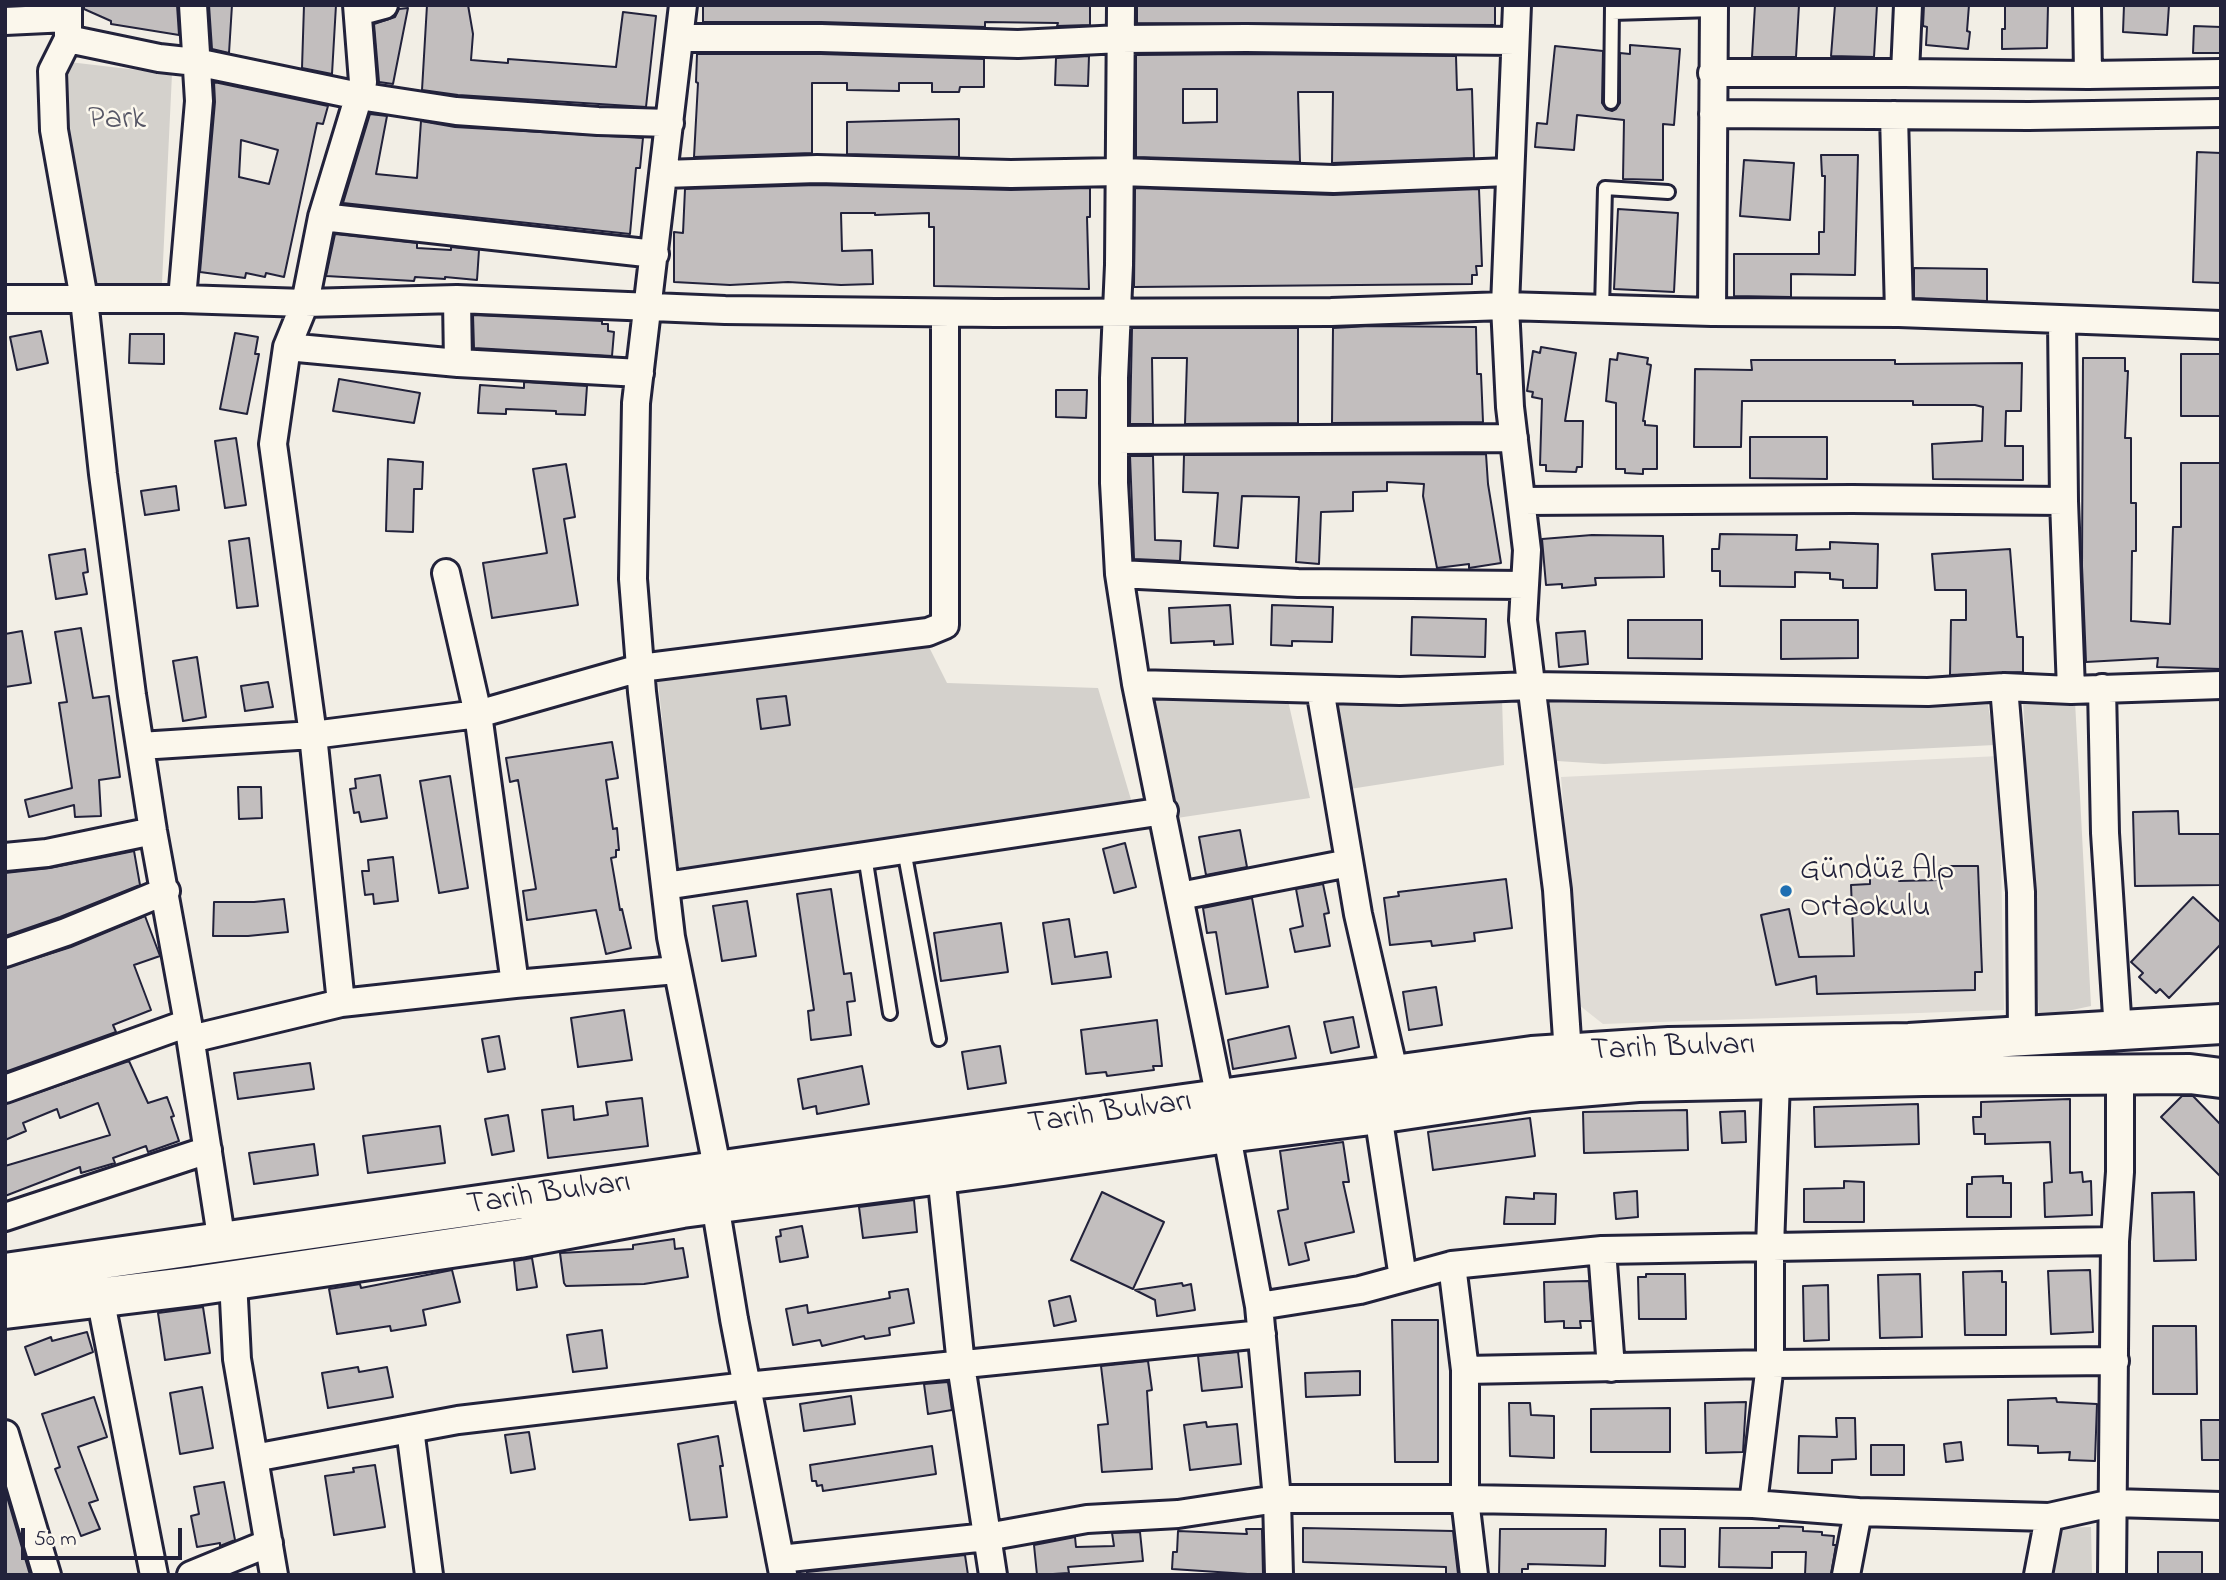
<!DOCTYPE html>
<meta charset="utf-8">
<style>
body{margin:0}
#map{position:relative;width:2226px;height:1580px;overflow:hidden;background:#f2eee5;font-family:"Indie Flower",sans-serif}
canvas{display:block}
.frame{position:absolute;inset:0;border:7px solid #22223b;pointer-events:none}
.scale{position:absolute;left:21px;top:1528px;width:161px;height:32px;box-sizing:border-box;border:4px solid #22223b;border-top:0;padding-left:9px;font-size:21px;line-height:24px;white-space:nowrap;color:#22223b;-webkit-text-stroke:5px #fbf7ec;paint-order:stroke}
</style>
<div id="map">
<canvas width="2226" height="1580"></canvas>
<div class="frame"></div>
<div class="scale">50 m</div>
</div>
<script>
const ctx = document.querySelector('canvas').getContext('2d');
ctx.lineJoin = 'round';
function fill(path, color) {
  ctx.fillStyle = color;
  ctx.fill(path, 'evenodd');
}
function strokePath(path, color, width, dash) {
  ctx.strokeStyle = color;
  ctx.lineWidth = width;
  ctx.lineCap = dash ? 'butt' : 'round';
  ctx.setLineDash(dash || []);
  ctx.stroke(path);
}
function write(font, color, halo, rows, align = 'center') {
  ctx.font = font + ' "Indie Flower",sans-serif';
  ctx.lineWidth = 5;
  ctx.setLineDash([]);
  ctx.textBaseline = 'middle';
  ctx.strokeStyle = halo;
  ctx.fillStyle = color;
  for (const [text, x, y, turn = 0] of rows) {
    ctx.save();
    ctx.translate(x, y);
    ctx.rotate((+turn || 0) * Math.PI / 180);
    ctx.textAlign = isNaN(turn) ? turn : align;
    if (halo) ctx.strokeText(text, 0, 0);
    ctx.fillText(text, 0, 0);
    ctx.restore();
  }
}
const built = new Path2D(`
 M1999,756L2004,1010L1603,1024L1579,1005L1561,777Z`);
const green = new Path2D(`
 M69,62L172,74L162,283L91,284L63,125Z
 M925,639L947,683L1098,688L1135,813L679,872L657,673Z
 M1287,696L1310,798L1177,818L1149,697Z
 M1502,698L1504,765L1350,789L1334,701Z
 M1549,698L1987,699L1995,745L1604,764L1557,761Z
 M2023,700L2075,701L2091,1006L2039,1017Z
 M2091,1527L2092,1575H2044L2057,1528Z`);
const building = new Path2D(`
 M84,5H177L179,35L111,24V21L84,9Z
 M209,5H232L229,53L212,49Z
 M304,5H336L332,74L302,68Z
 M427,5H468L473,34L471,60L508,63V59L616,67L623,12L656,16L646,107L458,95L422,90Z
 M703,5H1090V25L1057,26L1058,23L985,22V27L821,22H703Z
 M1137,5H1495V25L1137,23Z
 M1755,5H1799L1796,57H1752Z
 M1835,5H1877L1874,57L1831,56Z
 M1924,5H1969L1967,31L1970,32L1968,49L1926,45L1927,27L1923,26Z
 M2005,5H2048L2047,48L2002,49V29H2005Z
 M2124,5H2169L2167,35L2123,32Z
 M408,8L393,84L379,82L374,24L395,17L399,9Z
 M2194,26L2221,27V53H2193Z
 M1630,45L1680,49L1674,125L1663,124V180L1623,179L1624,120L1577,115L1574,150L1535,147L1537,123L1547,124L1555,46L1603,51L1602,103L1606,109L1612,111L1616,109L1620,103V53L1630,54Z
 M697,54H821L984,59V87H960L959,92H932V83H899V91L847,90V83H812V153L694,157L698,83L696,82Z
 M1246,54L1456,56L1457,90L1472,89L1474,158L1332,163L1333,92H1298L1300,162L1136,157V55ZM1183,89H1217V122L1183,123Z
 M1089,56L1088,86L1055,85L1056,58Z
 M214,82L328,106L323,124L317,123L284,277L266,273L265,277L246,273L245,278L200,272L215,102ZM241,140L278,150L269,184L239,177Z
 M370,114L387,116L376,174L417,178L421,121L455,127L643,138L640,168H636L630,234L343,203Z
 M959,119V157L847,154V122Z
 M2197,152L2221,153V283L2193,282Z
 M1821,155H1858L1855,275L1791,274V297L1734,296V254H1819V232H1824L1825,176H1822Z
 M1744,160L1794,163L1790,220L1740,216Z
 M817,185L1011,190L1090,188V217H1087L1089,289L934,286V227H929V213L875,215V213H841L842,251L872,250L873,284L841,285L788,282L730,285L674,282V232L683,233L685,189Z
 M1135,188L1333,195L1479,189L1482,266H1476L1477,275H1472V284L1134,287Z
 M1618,209L1678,213L1674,292L1614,289Z
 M335,234L417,243V248L451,250V247L479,250L477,280L445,277V279L415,277L414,281L326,276Z
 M1914,268L1987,269V301L1914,298Z
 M473,315L602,321V324H608V331L614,332L612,356L474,348Z
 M1370,326L1476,327L1477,374H1481L1483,422L1332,423L1333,328Z
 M1132,328H1298V423L1185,424L1187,358H1152L1153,424H1130Z
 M41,331L48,363L17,370L10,337Z
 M235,333L258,337L255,354H259L247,414L220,409Z
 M130,334H164V364L129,363Z
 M1541,347L1576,353L1565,421H1583L1582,467H1577L1576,472L1546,471V465H1540L1542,399L1532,397L1533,392L1527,391L1533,351L1540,353Z
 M1618,353L1648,358L1647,364L1651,365L1643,421H1645V425L1657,426V469H1643V474L1625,473V469H1616V403L1606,401L1610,359L1617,360Z
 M2181,354H2221V416H2181Z
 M2083,358H2125V371H2128L2125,438H2131V503H2136V551H2132L2131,621L2170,624L2173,527H2181V463H2221V669L2157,667L2158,658L2086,662L2082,566Z
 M1751,360H1895V364L2022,363L2021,411H2006L2005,446H2023V480L1933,479L1932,444L1982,441L1983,407L1975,405H1913V401H1742L1741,447H1694L1695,369L1752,370Z
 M339,379L420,393L414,423L333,411Z
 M524,382L587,386L585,415L556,414V411L506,409V414L478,413L480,385L524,388Z
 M1056,390H1087L1086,418L1056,417Z
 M1750,437H1827V479L1750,478Z
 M236,438L246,505L225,508L215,441Z
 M1486,454L1488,484L1501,563L1469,568V564L1437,568L1423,496L1424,484L1387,482V491L1353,492V511L1321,512L1319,564L1296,562L1299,497L1242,496L1238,548L1214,546L1218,493L1183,492L1184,455Z
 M1130,456H1153L1155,540L1181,541L1180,561L1134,559Z
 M388,459L423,462L422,489H414L413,532L386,531Z
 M566,464L575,517L564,519L578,605L492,618L483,563L547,553L533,469Z
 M176,486L179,510L145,515L141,491Z
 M1720,534L1797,535L1796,550L1830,549V542L1878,544L1877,588H1843V580L1830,579V573L1795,572V587L1720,586V571H1712V549H1719Z
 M1592,535L1663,536L1664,577L1595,578L1596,585L1562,588V584L1546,585L1542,539Z
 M249,538L258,606L237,608L229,541Z
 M85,549L88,572L83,573L87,594L56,599L49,555Z
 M2010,549L2017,637H2023V672L1950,675L1951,620H1966V590H1935L1932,554Z
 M1230,605L1233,644L1214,645V641L1171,643L1169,608Z
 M1272,605L1333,607L1332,642L1292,641V646L1271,645Z
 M1412,617L1486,619L1485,657L1411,655Z
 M1628,620H1702V659L1628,658Z
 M1781,620H1858V658L1781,659Z
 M81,628L93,698L109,696L120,777L99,780L101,816L75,817L74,805L29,817L25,800L72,788L59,703L67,702L55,632Z
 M22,631L31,683L5,687V634Z
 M1585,631L1588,664L1559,667L1556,633Z
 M197,657L206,717L183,721L173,661Z
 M268,682L273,707L245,711L241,686Z
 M786,696L790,725L761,729L757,699Z
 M612,742L618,778L606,780L613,829L617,828L619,850H616V857L611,858L620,910L622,909L631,948L606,954L596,910L527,920L523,891L536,889L518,780L510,782L506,758Z
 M380,775L387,818L361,822L359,812L354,813L350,789L356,788L355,779Z
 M450,776L468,888L439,893L420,781Z
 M238,787H261L262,818L239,819Z
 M2178,811L2179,834H2221V885L2135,886L2133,812Z
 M1240,830L1247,867L1206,875L1199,837Z
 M1125,843L1136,887L1114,893L1103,849Z
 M134,851L140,885L60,917L5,936V873L50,868Z
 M393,857L398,901L374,904L373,894L365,895L362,871H369L368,860Z
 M1941,866H1978L1982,972H1975V990L1817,994L1816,976L1776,985L1761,915L1789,909L1799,957L1854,956L1851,885L1870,884V875H1899V881L1941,880Z
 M1506,879L1512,928L1474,933L1475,941L1432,946L1431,941L1390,945L1384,898L1399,896L1398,892Z
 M1323,884L1329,913L1324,914L1330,946L1295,952L1290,929L1303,926L1296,889Z
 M831,889L844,974L851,973L855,1001L847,1002L851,1035L811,1040L808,1011L814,1010L797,894Z
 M2193,897L2221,923V944L2169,998L2160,989L2156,993L2139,977L2143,973L2131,962Z
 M1252,898L1268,987L1226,994L1216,932L1207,933L1203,908Z
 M284,899L288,932L248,936H213L214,902H254Z
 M747,901L756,956L722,961L713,906Z
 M145,916L160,956L134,965L151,1010L113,1025L116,1032L5,1072V968L71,947Z
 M1069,919L1075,957L1107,952L1111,977L1052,984L1043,923Z
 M1001,923L1008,972L941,981L934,933Z
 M1436,987L1442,1025L1409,1030L1403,992Z
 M624,1010L632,1060L578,1067L571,1018Z
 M1353,1017L1359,1047L1331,1053L1324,1022Z
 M1157,1020L1162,1066H1153L1154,1070L1107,1076L1106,1072L1086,1074L1081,1030Z
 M1289,1026L1296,1058L1233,1069L1228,1040Z
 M499,1036L505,1069L488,1072L482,1039Z
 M1000,1046L1006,1083L968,1089L962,1052Z
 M129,1061L148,1103L167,1097L174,1116L171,1117L179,1141L148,1152L146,1146L113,1158L115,1163L81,1173L80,1167L5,1196V1166L110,1135L98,1103L60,1118L57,1109L23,1123L26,1131L5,1140V1104Z
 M310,1063L314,1089L238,1099L234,1073Z
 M862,1066L869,1104L817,1114L816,1106L803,1109L798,1079Z
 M2182,1096H2193L2221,1125V1177L2161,1117Z
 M642,1098L648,1146L548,1158L542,1110L573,1106L574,1120L608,1115L606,1102Z
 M2070,1099V1173L2082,1172L2083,1182L2091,1181L2092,1215L2045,1217L2044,1183L2052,1182L2050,1142L1985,1144V1134H1974L1973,1117H1981V1102Z
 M1918,1104L1919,1144L1815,1147L1814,1107Z
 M1687,1110L1688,1150L1584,1153L1583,1112Z
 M1745,1111L1746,1142L1722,1143L1720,1112Z
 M508,1115L514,1151L492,1155L485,1119Z
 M1530,1118L1535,1156L1433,1170L1428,1132Z
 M440,1126L445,1163L368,1173L363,1136Z
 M1343,1142L1349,1182H1343L1354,1232L1305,1243L1309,1260L1289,1265L1278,1211L1288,1209L1280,1151Z
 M314,1144L318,1175L254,1184L249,1153Z
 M2003,1176V1183H2011V1217H1967V1184H1972V1177Z
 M1844,1181L1864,1182V1222H1804V1189L1844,1188Z
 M1637,1191L1638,1217L1616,1219L1614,1193Z
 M1102,1192L1164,1222L1133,1289L1071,1260Z
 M2194,1192L2196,1260L2154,1261L2152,1193Z
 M1534,1193L1556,1194L1555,1224H1504L1506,1197L1534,1199Z
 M914,1200L917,1232L863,1238L859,1207Z
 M802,1226L808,1257L780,1262L776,1237L781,1236L780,1230Z
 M674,1239L675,1249L683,1248L688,1277L644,1284L566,1286L564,1283L560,1253L633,1249V1245Z
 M532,1258L537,1287L517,1290L514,1261Z
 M452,1270L460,1302L423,1310L426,1325L391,1331L390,1326L337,1334L329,1289L360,1284L361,1288Z
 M2090,1270L2093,1332L2051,1334L2048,1271Z
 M2002,1271V1282H2006V1335H1965L1963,1272Z
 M1646,1274H1685L1686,1319H1639L1638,1277H1646Z
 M1920,1274L1922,1337L1880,1338L1878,1275Z
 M1589,1281L1592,1321H1580L1581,1328H1564V1321L1545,1322L1544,1282Z
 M1182,1283L1183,1286L1191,1284L1195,1310L1157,1316L1155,1300L1135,1290Z
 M1828,1285L1829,1340L1804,1341L1803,1286Z
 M908,1289L914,1323L889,1328L890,1335L865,1339L864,1336L822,1346L820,1340L793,1345L786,1309L807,1305L808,1313L890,1298L889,1292Z
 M1070,1296L1076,1321L1054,1326L1049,1301Z
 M203,1307L210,1353L165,1360L158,1313Z
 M1392,1320H1438V1462H1395Z
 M2153,1326H2196L2197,1394H2153Z
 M602,1330L607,1368L573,1372L567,1335Z
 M87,1332L93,1352L35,1375L25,1347L51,1337L52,1341Z
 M1238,1352L1242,1387L1202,1391L1198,1356Z
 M1148,1361L1152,1390L1147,1391L1152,1469L1102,1472L1098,1425L1108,1424L1101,1366Z
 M358,1367L359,1372L387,1367L393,1397L328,1408L322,1373Z
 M1360,1371V1395L1306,1397L1305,1373Z
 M948,1382L952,1410L928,1414L924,1384Z
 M202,1387L213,1448L180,1454L170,1393Z
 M851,1396L855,1424L804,1431L800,1404Z
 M94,1397L107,1437L78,1447L98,1500L89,1503L100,1529L81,1536L55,1469L60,1467L42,1414Z
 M2056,1398L2057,1402L2097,1404L2095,1461L2069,1460L2070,1452L2038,1453V1446L2008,1445V1400Z
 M1746,1402L1743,1452L1706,1453L1705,1403Z
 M1509,1403H1530L1531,1415L1554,1416V1458L1510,1456Z
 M1670,1408V1452H1591V1409Z
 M1836,1418H1855L1856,1459L1832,1460V1473H1798L1799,1436L1837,1437Z
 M2201,1420H2221V1460H2202Z
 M1206,1422L1207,1427L1237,1424L1241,1464L1190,1470L1184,1425Z
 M529,1432L535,1469L511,1473L505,1435Z
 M718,1436L723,1466H720L727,1517L690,1520L678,1444Z
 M1961,1442L1963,1460L1946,1462L1944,1444Z
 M1871,1445H1904V1475H1871Z
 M932,1446L936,1474L823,1491L822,1485L817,1486L816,1481H812L810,1465Z
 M375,1465L385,1527L334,1535L325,1476L354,1472L353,1468Z
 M224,1482L235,1540L220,1546V1543L197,1547L191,1516L199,1514L194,1487Z
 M5,1490L30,1575H5Z
 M1779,1526L1803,1527V1531L1822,1532V1535L1834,1536L1833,1545H1836L1831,1575H1805L1806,1552H1772V1568L1719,1567L1720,1528H1779Z
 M1303,1528L1453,1531L1458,1574H1446V1567L1303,1562Z
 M1246,1529H1262L1263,1575L1172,1569L1173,1552H1177L1178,1531L1247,1534Z
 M1500,1529H1606L1605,1566L1528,1564V1569H1522V1575H1499Z
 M1660,1529H1685V1567L1660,1566Z
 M1140,1532L1143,1561L1068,1567L1069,1573L1037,1575L1034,1545L1075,1537L1076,1547L1114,1546L1112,1533Z
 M2158,1552H2202V1575H2158Z
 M965,1555L968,1575H807V1572Z`);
const lane = new Path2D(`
 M1612,13L1714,10
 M1611,102L1612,6
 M1602,309L1605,188L1668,192
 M904,850L939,1039
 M865,856L890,1013`);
const street = new Path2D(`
 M68,5V39L159,58L196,62L359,96L456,111L598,121L670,123
 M683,5L636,403L633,579L642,692L671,937L718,1172
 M1121,5L1119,265L1114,378V483L1119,574L1136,684L1220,1099L1259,1306L1277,1499L1279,1575
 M1517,5L1505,306L1510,407L1527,550L1523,620L1557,890L1568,1054
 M1908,5L1905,73L2088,75
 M2087,5L2088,75L2221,73
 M358,12L384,5
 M5,21L68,18
 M680,38H821L1018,44L1121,39L1246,38L1515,41
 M68,39L52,71L54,130L84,299L103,474L132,695L153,831L188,1023L222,1243
 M1712,73H1905
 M1713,114L2029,116L2221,113
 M1894,115L1899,313
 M664,174L817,169L1011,174L1120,172L1334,179L1508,172
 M322,217L655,254
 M5,299H182L305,303L322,217L363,82L357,5
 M182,299L199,101L193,5
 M457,299L458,363
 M1712,312L1714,5
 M2062,321L2064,501
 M287,347L458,363L640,373
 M1114,440L1514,438
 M1522,501L1852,499L2064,501L2071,690
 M446,573L478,714L640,668L928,632L945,625V313
 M1119,574L1298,583L1525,585
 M1136,684L1400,691L1531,686L1928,692L2004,687L2071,690L2221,685
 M2004,687L2021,892L2022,1037
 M2102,688L2105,833L2118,1031
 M1320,689L1358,914L1395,1076
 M140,746L313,735L478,714L515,984
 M5,857L47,853L153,831
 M665,886L1164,811
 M1180,896L1349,863
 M5,953L66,932L166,891
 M341,1003L313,735L273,444L287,347L305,303L457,299L725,310L995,313L1331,312L1505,306L1712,312L1899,313L2221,325
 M191,1039L341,1003L515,984L677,970
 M1776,1081L1770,1247V1364L1753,1504L1858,1512
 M5,1089L188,1023
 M1378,1114L1403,1278
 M941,1174L961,1365L993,1575
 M715,1204L734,1319L783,1574
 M5,1217L208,1150
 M1602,1250L1611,1368
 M1452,1265L1465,1370V1499L1474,1575
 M233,1280L237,1359L274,1575
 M100,1297L154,1575
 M1259,1306L1360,1290L1452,1265L1602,1250L2115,1241
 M1465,1370L1770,1364L2115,1361
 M410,1429L429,1575
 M5,1434L47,1575
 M254,1458L458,1420L747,1386L1262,1334
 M780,1559L987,1537L1087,1519L1178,1514L1277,1499H1465L1753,1504
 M191,1575L269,1543
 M1846,1575L1858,1512L2049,1517L2112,1503L2221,1506
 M2038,1575L2049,1517
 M2112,1575L2115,1241L2120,1172V1074`);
const primary = new Path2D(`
 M5,1273L1184,1104L1532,1056L1669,1047L1909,1043L2221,1024
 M5,1309L194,1286L519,1238L682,1208L1003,1166L1227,1133L1363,1116L1531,1091L1638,1082L1923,1076L2190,1074L2221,1078`);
const markers = [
 [1786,891,7,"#1f6fb2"]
];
const parkNames = [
 ["Park",117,122]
];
const poiNames = [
 ["Gündüz Alp",1800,873],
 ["Ortaokulu",1800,910]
];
const streetNames = [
 ["Tarih Bulvarı",1673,1050,-2],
 ["Tarih Bulvarı",1110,1115,-8],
 ["Tarih Bulvarı",549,1196,-8]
];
fill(built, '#e0dcd6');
fill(green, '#d4d1cc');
fill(building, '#c2bebe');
strokePath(building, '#22223b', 2);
strokePath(lane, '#22223b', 18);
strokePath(street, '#22223b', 32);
strokePath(primary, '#22223b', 44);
strokePath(lane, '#fbf7ec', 12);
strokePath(street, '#fbf7ec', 26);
strokePath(primary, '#fbf7ec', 38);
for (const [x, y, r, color] of markers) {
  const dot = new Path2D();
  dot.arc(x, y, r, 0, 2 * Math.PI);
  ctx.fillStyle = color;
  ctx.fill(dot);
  strokePath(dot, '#fbf7ec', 2.5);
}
write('32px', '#575766', '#fbf7ec', parkNames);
write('32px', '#22223b', '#fbf7ec', poiNames, 'left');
write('32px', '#22223b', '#fbf7ec', streetNames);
</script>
